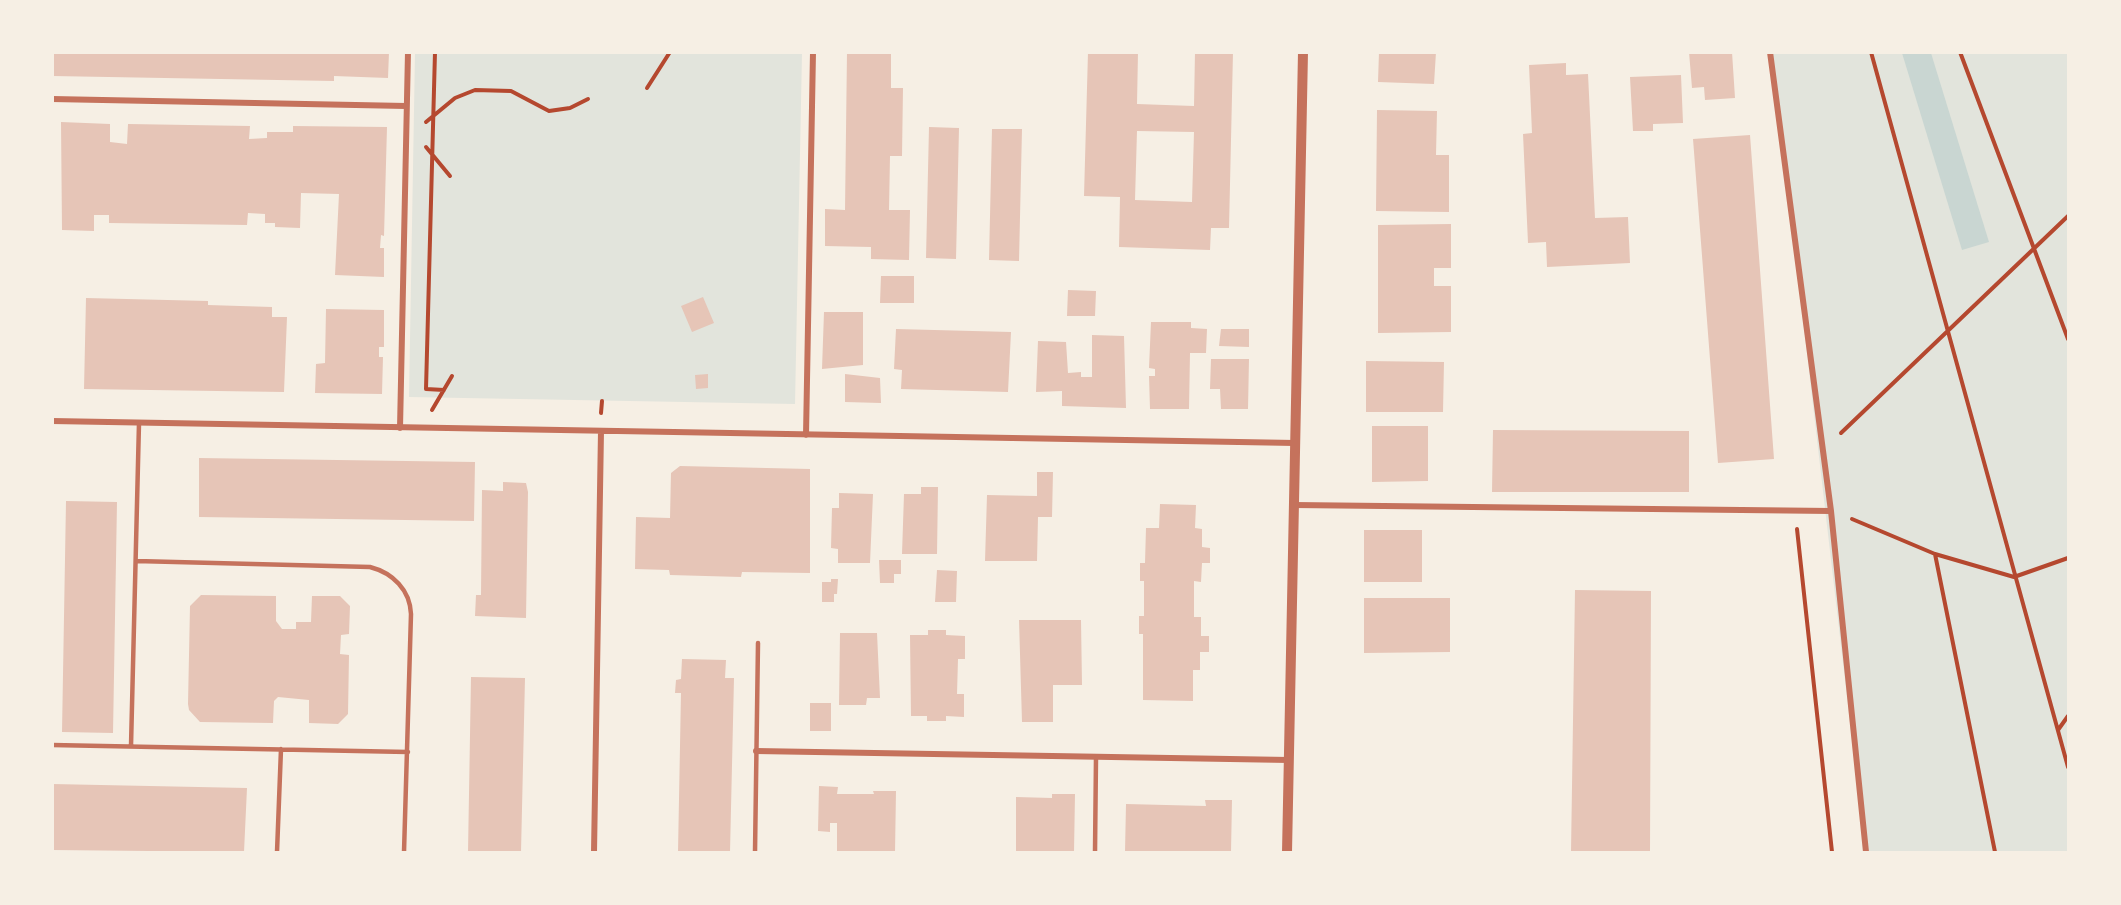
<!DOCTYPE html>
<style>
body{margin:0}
#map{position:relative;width:2121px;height:905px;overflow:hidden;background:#f6efe4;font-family:"Fira Sans",sans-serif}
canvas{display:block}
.frame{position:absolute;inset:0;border:54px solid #f6efe4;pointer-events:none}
</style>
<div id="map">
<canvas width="2121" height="905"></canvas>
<div class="frame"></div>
</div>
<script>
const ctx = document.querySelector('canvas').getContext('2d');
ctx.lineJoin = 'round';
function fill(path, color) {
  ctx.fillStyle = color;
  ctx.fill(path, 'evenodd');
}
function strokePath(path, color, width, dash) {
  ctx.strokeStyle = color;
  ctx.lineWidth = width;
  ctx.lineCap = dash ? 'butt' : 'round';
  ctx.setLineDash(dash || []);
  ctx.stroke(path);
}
const green = new Path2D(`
 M415,53H802L795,404L409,397Z
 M1772,53H2068V852H1865Z`);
const water = new Path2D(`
 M1902,53H1931L1989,242L1962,250Z`);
const building = new Path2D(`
 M52,52H389L388,78L334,76V81L52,76Z
 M847,52H891V88H903L902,156H890L889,210H910L909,260L871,259V247L825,246V209L845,210Z
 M1088,52H1138L1137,104L1194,106L1195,52H1233L1229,228H1211L1210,250L1119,247L1120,197L1084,196ZM1137,131L1194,132L1192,202L1135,200Z
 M1379,52H1436L1434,84L1378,82Z
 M1689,52H1732L1735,98L1705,100L1704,87L1692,88Z
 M1566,63V75L1588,74L1595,218L1628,217L1630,263L1547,267L1546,242L1528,243L1523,134L1532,133L1529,65Z
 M1681,75L1683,123L1653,124V131H1633L1630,77Z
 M1377,110L1437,111L1436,155H1449V212L1376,211Z
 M61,122L110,124V142L127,144L128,124L250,126L249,139L267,138V132H293V126L387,127L384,236L381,235L380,248H384V277L335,275L339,194L301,193L300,228L275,227V223H265V214L248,213L247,225L109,223V215H94V231L62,230Z
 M929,127L959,128L956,259L926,258Z
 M992,129H1022L1019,261L989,260Z
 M1750,135L1774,459L1718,463L1693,139Z
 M1451,224V268H1434V286H1451V332L1378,333V225Z
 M881,276H914V303H880Z
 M1068,290L1096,291L1095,316H1067Z
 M703,297L714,323L692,332L681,306Z
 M86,298L208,301V305L272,307V317H287L284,392L84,389Z
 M326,309L384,310V347H379V357H383L382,394L315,393L316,364L325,363Z
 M824,312H863V365L822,369Z
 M1151,322H1191V328L1207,329L1206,353H1190L1189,409H1150L1149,376H1155V369L1149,368Z
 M896,329L1011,332L1008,392L901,389L902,370L894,369Z
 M1221,329H1249V347L1219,346Z
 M1092,335L1124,336L1126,408L1062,406V391L1036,392L1038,341L1066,342L1068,373L1081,372V377H1092Z
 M1211,359H1249L1248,409H1221L1220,389H1210Z
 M1366,361L1444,362L1443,412H1366Z
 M708,374V388L696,389L695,375Z
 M845,374L880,378L881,403L845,402Z
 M1372,426H1428V481L1372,482Z
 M1493,430L1689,431V492H1492Z
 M199,458L475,462L474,521L199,517Z
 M680,466L810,469V573L742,572L741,577L670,575L669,570L635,569L636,517L670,518L671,473Z
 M1037,472H1053L1052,517H1038L1037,561H985L987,495L1037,496Z
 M503,482L526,483L528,492L526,618L475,616L476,595H481L482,490L503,491Z
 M921,487H938L937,554H902L904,494H921Z
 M839,493L873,494L870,563H838V549L831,548L832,508H839Z
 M66,501L117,502L113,733L62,732Z
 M1160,504L1196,505L1195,528L1202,529V547L1210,548V563H1202L1201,582L1194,581V617H1201V636H1209V652H1200V670H1193V701L1143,700V634H1139V616H1144V581H1140V563H1145L1146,528H1159Z
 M1364,530H1422V582H1364Z
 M879,560H901V574H894V583H880Z
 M937,570L957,571L956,602H935Z
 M831,579H838L837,594H834V602H822V582H831Z
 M1575,590L1651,591L1650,852H1571Z
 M201,595L276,596V621L282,629H296V622H311L312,596H340L350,606L349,634L341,635L340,654L349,655L348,714L338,724L309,723V700L278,697L274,701L273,723L200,722L189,710L188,704L190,606Z
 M1364,598H1450V652L1364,653Z
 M1019,620H1081L1082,685H1053V722H1022Z
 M928,630H946V635L965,636V659H958L957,694H964V717L946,716V721H927V716H911L910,635H928Z
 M840,633H877L880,698H867L866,705H839Z
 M682,659L726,660L725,678H734L730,852H678L681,693H675L676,680L681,679Z
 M471,677L525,678L521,852H468Z
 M810,703H831V731H810Z
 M52,784L247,788L244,852L52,850Z
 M819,786L838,787L837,794H874L873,791H896L895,852H837V823H830V832L818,831Z
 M1052,794H1075L1074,852H1016V797L1052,798Z
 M1205,800H1232L1231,852H1125L1126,804L1206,806Z`);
const path = new Path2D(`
 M435,52L426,389L444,390
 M1871,52L2068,767
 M1960,52L2068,339
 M647,88L670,52
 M426,122L455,98L475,90L511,91L549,111L570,108L588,99
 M426,147L450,176
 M432,410L452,376
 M601,413L602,401
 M1841,433L2068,216
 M1852,519L1935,554L2014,577L2068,558
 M1797,529L1832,852
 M1935,554L1995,852
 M2058,730L2068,716`);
const service = new Path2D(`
 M136,561L370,567C393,573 410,590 411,614L404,852
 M52,745L408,752
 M131,746L139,423
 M277,852L281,749
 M755,852L758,643
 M1095,852L1096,757`);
const minor = new Path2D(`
 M1770,52L1831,511L1866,852
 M52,99L406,106
 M52,421L1295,443
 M400,428L408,52
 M806,435L813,52
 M1294,505L1831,511
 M756,751L1289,760
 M594,852L601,431`);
const tertiary = new Path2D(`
 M1287,852L1303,52`);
fill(green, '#e2e4dc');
fill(water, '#c9d6d2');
fill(building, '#e6c5b7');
strokePath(path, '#b5482f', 4);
strokePath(service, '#c5725c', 4.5);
strokePath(minor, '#c5725c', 6);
strokePath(tertiary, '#c5725c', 10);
</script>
